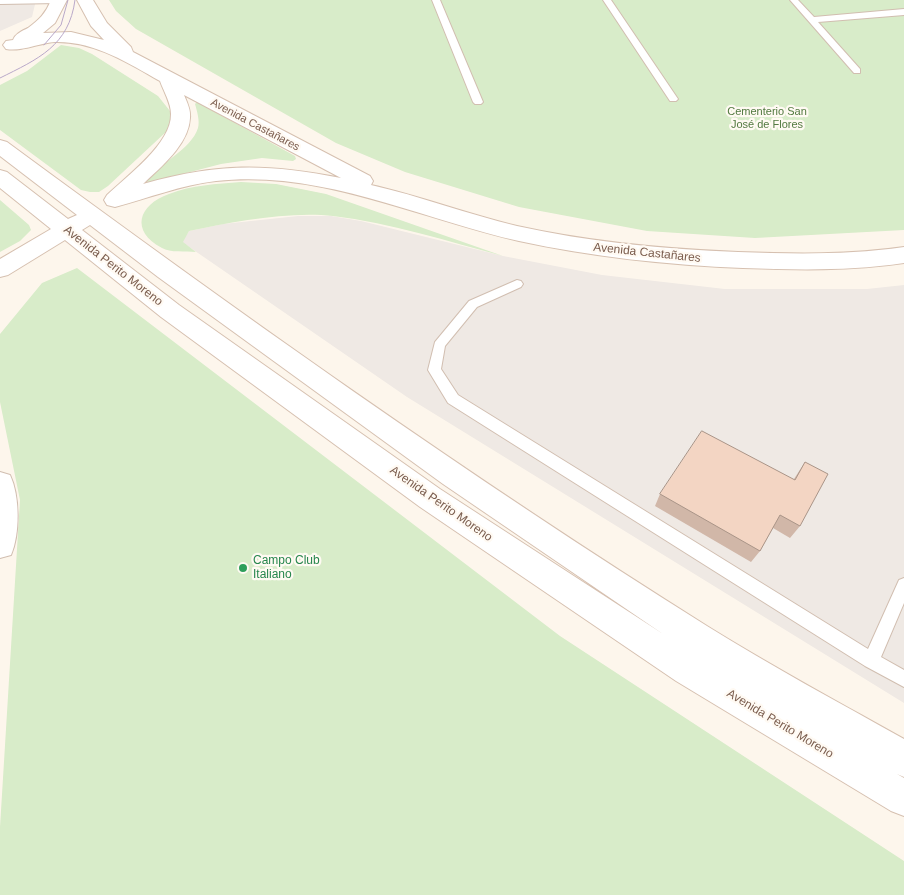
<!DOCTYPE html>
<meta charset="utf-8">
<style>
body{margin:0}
canvas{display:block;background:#fdf6ec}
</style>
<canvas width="904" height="895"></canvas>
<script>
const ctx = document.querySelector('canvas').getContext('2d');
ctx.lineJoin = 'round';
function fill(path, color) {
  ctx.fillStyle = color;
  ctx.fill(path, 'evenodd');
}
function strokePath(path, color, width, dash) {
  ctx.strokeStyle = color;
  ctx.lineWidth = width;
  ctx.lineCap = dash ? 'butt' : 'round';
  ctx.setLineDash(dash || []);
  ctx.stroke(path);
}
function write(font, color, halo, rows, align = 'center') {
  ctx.font = font + ' Helvetica,sans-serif';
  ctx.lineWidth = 4.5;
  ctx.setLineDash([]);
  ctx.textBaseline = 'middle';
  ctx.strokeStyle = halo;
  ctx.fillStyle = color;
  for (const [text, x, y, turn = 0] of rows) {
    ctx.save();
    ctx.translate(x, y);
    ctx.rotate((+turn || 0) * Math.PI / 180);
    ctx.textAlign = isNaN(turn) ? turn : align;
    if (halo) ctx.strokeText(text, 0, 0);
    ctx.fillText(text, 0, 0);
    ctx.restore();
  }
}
const industrial = new Path2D(`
 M0,0H36L32,17L0,31Z
 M298,216H331L361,221L503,256L602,275L725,289H867L904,285V703L407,397L182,242L189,231L223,224Z`);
const green = new Path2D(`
 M109,0H904V230L755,238L647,231L519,207L405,172L336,143L136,29L116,11Z
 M61,45L79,48L92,54L158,96L170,111L171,121L167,131L108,186L99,192H90L81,190L0,130V85L27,71Z
 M197,102L295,156L296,159L293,161L262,158L221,164L148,183L144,182C158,164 191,150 198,128C200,121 197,111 195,104Z
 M241,182L276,184L326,194L503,256C447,241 390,223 333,216C289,211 232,222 189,231L183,242L196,252C186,251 170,253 162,248C130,231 138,205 169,194C192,185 216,184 241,182Z
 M0,200L29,225L31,230L20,241L0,252Z
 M77,268L560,636L904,861V895H0V827L20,500L0,402V334L42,283Z`);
const service = new Path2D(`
 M0,0H62L63,1L59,3L0,4Z
 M432,0H440L483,102L481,104H475L473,102Z
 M603,0H611L678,99L676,101H670Z
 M790,0H798L814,17L904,9V15L818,22L860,69V73H854Z
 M517,280L521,281L523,284L521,287L477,307L445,346L441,369L458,395L868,649L899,580L904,578V603L881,657L904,670V687L865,666L448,403L428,370L435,342L469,301Z`);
const tertiary = new Path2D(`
 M0,472L10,475C20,496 20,534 11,555L0,558Z`);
const secondary = new Path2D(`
 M51,0H67L55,23L43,33L71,32L104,40L91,26L77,0H93L107,23L131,47L133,52L370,176L373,181L371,185C420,196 467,214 517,226C589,242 664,249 738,252C793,254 849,255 904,247V263C851,271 797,270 743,268C668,265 593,257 519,241C420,219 321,169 216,181C181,185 149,198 115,207L107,205L104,200L107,195C126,177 172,143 171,114C171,103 164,92 160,81C128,63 94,41 55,42C40,43 21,52 6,49L3,45L6,41L13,40C15,34 22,31 28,28C39,20 46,13 51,0ZM184,95L341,178C267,163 216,163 143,184C161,167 189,144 190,118C191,110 187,102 184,95Z
 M0,140L7,142C235,310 466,475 707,626C771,666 838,702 904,739V777L897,774L904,778V816L891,811L676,681L420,507L161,317L65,240L8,275L0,277V259L51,229L0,188V170L7,172L68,219L77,215L0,156ZM90,225L158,277L443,484L663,634L440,489L179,305L82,230Z`);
const tram = new Path2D(`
 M44,45L61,25L68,0
 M0,78C38,59 69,46 75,0`);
const wall = new Path2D(`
 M805,462L800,526L790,538L773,528L760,551L751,562L655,506L660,494L794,479Z`);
const building = new Path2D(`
 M702,431L795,480L805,462L828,474L800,526L780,515L760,551L660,494Z`);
const markers = [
 [243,568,5,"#2e9e5b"]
];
const farParknames = [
 ["Cementerio San",767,112],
 ["José de Flores",767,125]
];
const farStreetnames = [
 ["Avenida Castañares",255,125,28]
];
const streetNames = [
 ["Avenida Castañares",647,253,6],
 ["Avenida Perito Moreno",113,266,38],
 ["Avenida Perito Moreno",441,504,35],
 ["Avenida Perito Moreno",780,724,31]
];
const leisureNames = [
 ["Campo Club",253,561],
 ["Italiano",253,575]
];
fill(industrial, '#efe9e4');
fill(green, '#d8ecc9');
strokePath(service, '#d1beb0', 2);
strokePath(tertiary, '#d1beb0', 2);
strokePath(secondary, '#d6c0b0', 2);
fill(service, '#fff');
fill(tertiary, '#fff');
fill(secondary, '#fff');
strokePath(tram, '#b9a8c9', 1);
fill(wall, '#d1b7a8');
fill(building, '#f3d5c3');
strokePath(building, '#aa9588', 1);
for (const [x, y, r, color] of markers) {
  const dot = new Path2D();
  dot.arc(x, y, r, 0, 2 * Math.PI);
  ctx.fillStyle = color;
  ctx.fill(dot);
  strokePath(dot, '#fffaf3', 2);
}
write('11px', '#537a41', '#fffaf3', farParknames);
write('11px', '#7a5c4d', '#fffaf3', farStreetnames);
write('12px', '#7a5c4d', '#fffaf3', streetNames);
write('12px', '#27864d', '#fffaf3', leisureNames, 'left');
</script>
